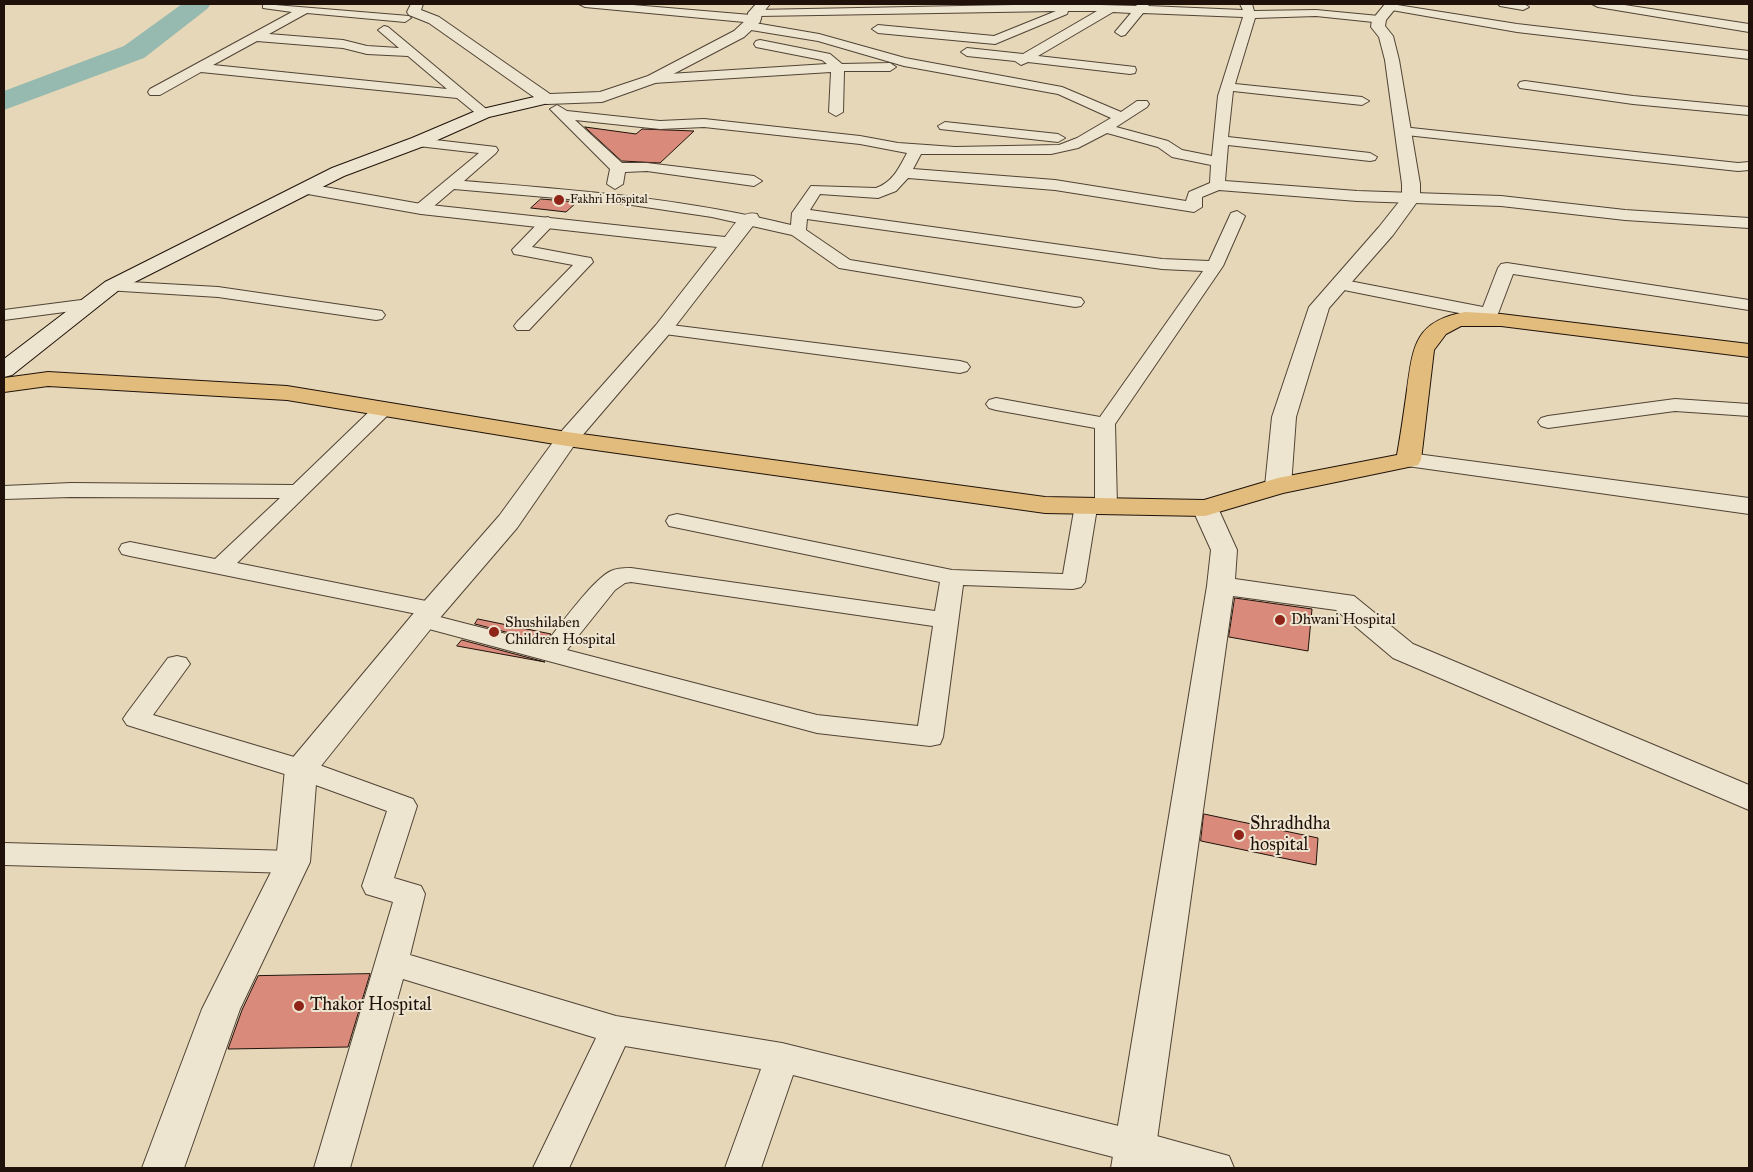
<!DOCTYPE html>
<style>
body{margin:0}
#map{position:relative;width:1753px;height:1172px;overflow:hidden;background:#e5d7b7;font-family:"IM FELL Great Primer",serif}
canvas{display:block}
.frame{position:absolute;inset:0;border:5px solid #20120a;pointer-events:none}
</style>
<div id="map">
<canvas width="1753" height="1172"></canvas>
<div class="frame"></div>
</div>
<script>
const ctx = document.querySelector('canvas').getContext('2d');
ctx.lineJoin = 'round';
function fill(path, color) {
  ctx.fillStyle = color;
  ctx.fill(path, 'evenodd');
}
function strokePath(path, color, width, dash) {
  ctx.strokeStyle = color;
  ctx.lineWidth = width;
  ctx.lineCap = dash ? 'butt' : 'round';
  ctx.setLineDash(dash || []);
  ctx.stroke(path);
}
function write(font, color, halo, rows, align = 'center') {
  ctx.font = font + ' "IM FELL Great Primer",serif';
  ctx.lineWidth = 4;
  ctx.setLineDash([]);
  ctx.textBaseline = 'middle';
  ctx.strokeStyle = halo;
  ctx.fillStyle = color;
  for (const [text, x, y, turn = 0] of rows) {
    ctx.save();
    ctx.translate(x, y);
    ctx.rotate((+turn || 0) * Math.PI / 180);
    ctx.textAlign = isNaN(turn) ? turn : align;
    if (halo) ctx.strokeText(text, 0, 0);
    ctx.fillText(text, 0, 0);
    ctx.restore();
  }
}
const river = new Path2D(`
 M182,4H211L207,9L144,58L4,110V91L124,46Z`);
const building = new Path2D(`
 M585,127L636,134L642,129L694,131L660,163L622,161Z
 M541,199L577,202L566,212L531,208Z
 M1235,598L1312,609L1308,651L1229,637Z
 M478,619L551,634L544,642L475,624Z
 M462,640L545,662L457,646Z
 M1204,814L1318,838L1316,865L1201,841Z
 M370,974L348,1047L228,1049L242,1010L258,976Z`);
const minor = new Path2D(`
 M263,4L409,16L411,18L405,22L307,13L269,34L343,40L367,46L399,48L378,30L384,26L388,27L491,113L484,117L479,116L457,98L201,72L160,95H150L148,92L150,89L292,12L263,8ZM257,41L343,48L367,54L408,56L447,89L213,65Z
 M579,4H621L751,15V11L755,10L1065,4L1136,6L1138,4H1150L1148,6L1243,10L1240,4H1252L1254,11L1316,10L1379,16L1383,17V23L1316,16L1255,18L1235,84L1362,97L1369,101L1362,105L1233,91L1228,137L1370,153L1377,157L1375,160L1370,161L1228,145L1225,181L1357,191L1501,196L1625,210L1749,218V228L1625,220L1501,206L1357,201L1219,190L1202,197V207L1194,212L1055,190L908,178L896,191L878,198L820,194L810,210L1162,259L1209,261L1231,213L1237,211L1245,216L1223,266L1115,424L1117,506L1114,511L1106,513L1097,508L1085,582L1081,587L1073,589L963,585L943,737L940,744L930,746L817,733L414,625L411,620L417,614L130,556L122,554L119,549L122,544L130,542L215,559L280,498L71,497L4,499V486L71,483L293,485L376,405L383,403L390,405L393,409L390,413L237,563L441,604L444,609L441,614L436,616L545,644C559,627 593,579 611,571C617,568 625,568 631,568L935,611L940,582L669,526L666,521L669,516L677,514L952,570L1063,574L1075,505L1078,500L1086,498L1095,502V428L996,410L989,408L986,404L989,400L996,398L1100,417L1203,271L1162,269L807,219L806,230L850,260L1081,298L1084,302L1081,306L1075,307L845,269L839,268L792,235L712,217L625,204L454,189L427,212L421,214L413,209L415,206L479,153L418,146L411,142L418,138L496,147L498,150L496,153L464,181C574,190 683,198 791,225L792,213L811,186L876,188C893,182 899,168 907,153L860,144L704,127L660,129L575,120L622,163H647L754,176L762,181L754,186L647,171L625,172L623,184L615,189L607,184L610,169L550,109L557,105L567,111L660,121L704,119L860,136L898,143L955,147L1059,145L1077,138L1111,118L1058,94L904,66L818,41L745,29L743,26L749,22L819,34L905,58L1062,87L1121,112L1137,101H1147L1149,104L1147,107L1116,127L1168,141L1182,150L1212,156L1218,96L1243,17L1143,13L1125,35L1121,36L1115,32L1131,13L1113,12L1038,56L1135,67L1136,70L1135,73L1130,74L1028,62L1021,65L1015,61L967,56L961,52L967,48L1023,54L1097,11H1068L1067,14L995,44L878,33L872,29L878,25L994,36L1056,11L759,16L761,19L755,23L585,7ZM1107,133L1158,147L1172,157L1211,165L1210,183L1189,192L1186,201L1055,180L913,169L921,154H1051L1078,148ZM631,582L933,626L918,726L817,715L567,650L615,590L625,583Z
 M1391,4L1517,24L1749,51V59L1517,32L1386,9V5Z
 M1498,4H1524L1529,7L1523,10L1500,6Z
 M1592,4H1618L1749,24V32L1598,7Z
 M760,40L830,54L842,64L890,63L896,67L890,71H844L843,112L836,116L829,112L831,72L653,83L646,79L653,75L827,64L822,60L756,47L754,44L756,41Z
 M1525,81L1633,96L1749,107V115L1633,104L1520,88L1518,85L1520,82Z
 M945,122L1058,134L1065,138L1058,142L940,129L938,126Z
 M1402,127L1738,163L1749,162V170L1738,171L1397,134L1395,131Z
 M548,217L556,222L532,247L585,257L591,258L593,262L529,330H517L514,326L517,322L573,265L520,255L514,254L512,250L542,219Z
 M1507,263L1749,300V310L1513,274L1496,319L1493,323H1481L1479,317L1339,289L1333,288L1330,284L1333,280L1339,279L1483,307L1498,268L1501,264Z
 M112,281L218,287L376,310L382,311L385,315L382,319L376,320L218,297L106,290L103,286L106,282Z
 M89,299L95,300L98,304L95,308L4,320V310Z
 M663,324L960,361L967,363L970,367L967,371L960,373L657,333L654,329L657,325Z
 M1675,399L1749,404V416L1675,411L1548,428L1541,426L1538,422L1541,418L1548,416Z
 M177,656L186,658L190,664L153,715L311,762L413,799L417,806L394,878L421,886L425,894L410,955L616,1016L782,1043L1135,1130L1229,1156L1234,1168H1156L793,1075L761,1168H725L761,1069L625,1046L569,1168H533L596,1038L403,979L350,1168H314L393,902L366,894L362,886L387,811L291,776L127,725L123,719L127,713L168,658Z
 M4,843L293,851L303,854L308,862L303,870L293,873L4,865Z`);
const tertiary = new Path2D(`
 M411,4H423L421,10L439,17L550,94L600,92L648,76L734,31L748,18V13L756,4H770L762,14L760,22L744,37L658,82L602,102L547,104L541,102L429,23L409,15L407,12Z
 M1385,4H1399L1386,20L1385,26L1393,36L1399,60L1420,184V198L1417,202L1393,235L1329,308L1296,417L1291,486L1287,491L1278,494L1269,491L1265,486L1272,417L1309,307L1379,227L1402,198V184L1385,60L1379,37L1371,27L1372,20Z
 M308,184L421,204L725,237C734,226 741,210 757,214L759,218L670,333L575,444L517,528L433,626L317,771L310,862L240,1009L184,1168H142L202,1009L276,862L285,769L290,761L413,614L499,516L559,434L656,325L717,247L421,214L302,193L299,189L302,185Z
 M1409,453L1749,498V514L1400,465L1397,460L1400,455Z
 M1205,500L1214,503L1218,508L1237,550L1235,579L1354,596L1413,644L1749,785V810L1393,658L1336,610L1233,596L1153,1168H1111L1207,586L1211,550L1192,508L1196,503Z`);
const secondary = new Path2D(`
 M547,94L553,96L555,99L553,102L489,117L424,146L344,176L119,290L12,375L4,377V359L105,282L332,168L412,138L478,110Z`);
const primary = new Path2D(`
 M1465,312L1501,314L1749,344V357L1501,326H1461L1446,334L1434,350L1421,460L1418,465L1283,493L1205,516L1045,513L567,446L287,400L48,386L4,392V378L48,372L287,386L567,432L1045,497L1204,500L1278,478L1397,455C1401,433 1404,411 1407,390C1413,346 1415,321 1465,312Z`);
const markers = [
 [559,200,6,"#8f2418"],
 [1280,620,6,"#8f2418"],
 [494,632,6,"#8f2418"],
 [1239,835,6,"#8f2418"],
 [299,1006,6,"#8f2418"]
];
const farPoinames = [
 ["Fakhri Hospital",570,200]
];
const poiNames = [
 ["Dhwani Hospital",1291,620],
 ["Shushilaben",505,623],
 ["Children Hospital",505,640]
];
const nearPoinames = [
 ["Shradhdha",1250,825],
 ["hospital",1250,846],
 ["Thakor Hospital",310,1006]
];
fill(river, '#96b9b0');
fill(building, '#d98a7b');
strokePath(building, '#20120a', 1);
strokePath(minor, '#514335', 2);
strokePath(tertiary, '#514335', 2);
strokePath(secondary, '#20120a', 2);
strokePath(primary, '#20120a', 2);
fill(minor, '#eee5d0');
fill(tertiary, '#eee5d0');
fill(secondary, '#eee5d0');
fill(primary, '#e2bc7c');
for (const [x, y, r, color] of markers) {
  const dot = new Path2D();
  dot.arc(x, y, r, 0, 2 * Math.PI);
  ctx.fillStyle = color;
  ctx.fill(dot);
  strokePath(dot, '#eee5d0', 2);
}
write('12px', '#20120a', '#eee5d0', farPoinames, 'left');
write('15px', '#20120a', '#eee5d0', poiNames, 'left');
write('18px', '#20120a', '#eee5d0', nearPoinames, 'left');
</script>
